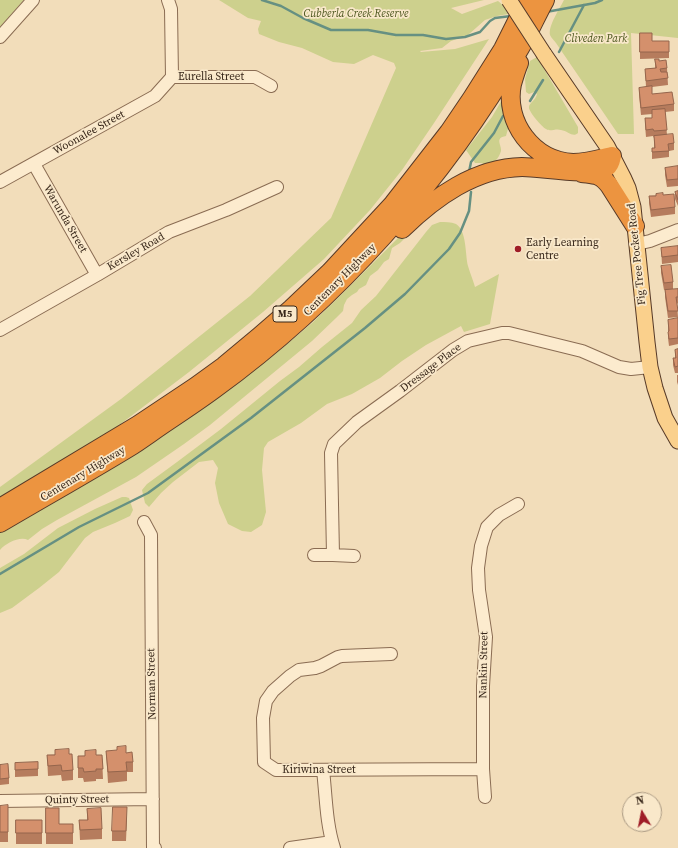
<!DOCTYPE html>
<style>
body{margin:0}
#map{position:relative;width:678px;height:848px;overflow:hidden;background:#f2ddba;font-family:"Source Serif 4",serif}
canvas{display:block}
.north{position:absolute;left:622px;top:792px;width:40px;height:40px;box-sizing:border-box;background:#f9e8ca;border:1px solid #ab9a83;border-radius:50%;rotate:350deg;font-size:11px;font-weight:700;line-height:16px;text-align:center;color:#372619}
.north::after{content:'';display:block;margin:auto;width:14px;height:18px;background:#9f1d27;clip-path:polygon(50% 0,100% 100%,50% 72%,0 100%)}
</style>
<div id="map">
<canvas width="678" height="848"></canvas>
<div class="north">N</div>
</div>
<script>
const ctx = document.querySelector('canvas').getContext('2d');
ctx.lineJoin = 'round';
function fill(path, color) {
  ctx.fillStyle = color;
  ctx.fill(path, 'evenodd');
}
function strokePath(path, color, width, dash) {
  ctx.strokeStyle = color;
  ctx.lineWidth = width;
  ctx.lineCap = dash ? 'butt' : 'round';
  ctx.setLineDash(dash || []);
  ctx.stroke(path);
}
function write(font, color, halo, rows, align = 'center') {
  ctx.font = font + ' "Source Serif 4",serif';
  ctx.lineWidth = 3.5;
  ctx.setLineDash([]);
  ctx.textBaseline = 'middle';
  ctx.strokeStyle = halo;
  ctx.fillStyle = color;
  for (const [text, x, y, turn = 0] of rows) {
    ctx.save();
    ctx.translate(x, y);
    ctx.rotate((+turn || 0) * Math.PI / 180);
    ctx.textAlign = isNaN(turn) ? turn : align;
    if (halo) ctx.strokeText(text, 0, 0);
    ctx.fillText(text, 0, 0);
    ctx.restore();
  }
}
const green = new Path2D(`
 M0,0H24L0,27Z
 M219,0H484L451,8L462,14L498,1L504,6L508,14L497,16L485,20L468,35L451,41L442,48L420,51L421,52L455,49L489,39L434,123L402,170L370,210L324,259L263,312L189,372L114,429L0,502V487L121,399L250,296L331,218L396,68L394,63L373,55L354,64L333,62L302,48L279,42L259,34L258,29L261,21L248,18Z
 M564,0H678V38L631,33L634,134H618L556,43C554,40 551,38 550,35C548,26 560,8 564,0Z
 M537,57L578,127V133C573,138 568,131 561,130C556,128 550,132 546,129C542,127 528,111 529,107C529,103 536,100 537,94L534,92L529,94L526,92L525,79L530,61Z
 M503,98L509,125L506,136C494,138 502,145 501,151C499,158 494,164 488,164C483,165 485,164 481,163C480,163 476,163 475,163L466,150L492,117Z
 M440,222C445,222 451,222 456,224C467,231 465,254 468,266C470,273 473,280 475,287L499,274L490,324L464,332L461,326L426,345L402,361L380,378L352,394L327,404L301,423L268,442L264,448L262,470L266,512L262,525L251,532L242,531L228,524L219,503L215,483L218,468L213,460L199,462L173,482L161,493L149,507L145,503L142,490L147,484L177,462L221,429L280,381L299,367L322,347L352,323L361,310L376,296L426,232L432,225Z
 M410,226L408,235L400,243L392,248L389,259L384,262L378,270L370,276L366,285L359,289L357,292L352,295L347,299L344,305L343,311L336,318L312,341L210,425L184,444L136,477L57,520L42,529L28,540C20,536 6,543 0,550V532L135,451L234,385L280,350L312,323L338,298Z
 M122,497H126L129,498L133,510L130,516L115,523L93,532L85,538L59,572L39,588L12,608L0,613V568L24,554L58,528L95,509Z`);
const stream = new Path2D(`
 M262,0L281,6L303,18L331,30H368L396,35H423L446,39L465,37L480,32L490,21L495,18L511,16
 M546,12L595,3L602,0
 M559,52L584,5
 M530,101L543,80
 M469,172L471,162L494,133L503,116L505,115
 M0,574L79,527L148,493L251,418L365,328L405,294L449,249L460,233L469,211L471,192`);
const minor = new Path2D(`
 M168,0L171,9L172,77
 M0,37L33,0
 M172,77H255L271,86
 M34,164L97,275
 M0,182L155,96L172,77
 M637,244L650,241L678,230
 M0,330L97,275L169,232L226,210L277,187
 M144,522L151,535L153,848H155
 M314,555H333
 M354,556L333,555L331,453L334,444L357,422L400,391L453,350L468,341L502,333H509L582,351L619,367L631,369L650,367
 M391,654L342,656L338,657L321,666L315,668L299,670L290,676L273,691L266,701L263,718L264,762L276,770L483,769
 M323,770C326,796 326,823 334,848
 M485,797L483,769V686L486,637L479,590L478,568L481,546L487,527L499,515L518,504
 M0,801L153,799
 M290,848L332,842`);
const major = new Path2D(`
 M544,54L607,146L624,179L628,188L633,207L647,342L650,367L655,388L665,418L678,441`);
const highway = new Path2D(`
 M582,173C596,175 600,174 609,185L635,226
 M402,229C435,197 475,168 522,167C542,167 591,177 607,167C611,164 611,160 612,156C600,159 586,163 573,163C533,161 504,122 512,84C514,77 516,70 519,63
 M0,508L138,425L195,387L224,366L260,336L291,309L330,272L393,204L449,132L472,98L503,49L518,19L529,0
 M0,523C44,497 89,472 133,445C145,437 156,429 168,421C183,411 198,401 213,390C336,301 444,180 520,48C529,33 536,16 545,0`);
const majorBridge = new Path2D(`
 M509,0L544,54`);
const wall = new Path2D(`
 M640,33L652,41H669V58L640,59Z
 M655,59L659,61L667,68L668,85L652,87V94L674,104V111L665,112L667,135L674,143V150L669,151V157L652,159V148H654V138L653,136L646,137L645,125V118H652V114L641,115L639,95V88L646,87L645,69L655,68Z
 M678,166V186L667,187L665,175V168Z
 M678,191V206L675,199V192Z
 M663,195L675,207V214L651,217L649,203V196Z
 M678,246V262L662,264L661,248Z
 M661,266L673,282V289L664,290L661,273Z
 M678,289V303L677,304L678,317L668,318L665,297V290Z
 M678,318V344L669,346L668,338V320Z
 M678,349V373H675L673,365V358H675V350Z
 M677,375H678V385L677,382Z
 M106,751L133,762V772H127V781L108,783Z
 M69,754L73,770V780L62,781L61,775L48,776L47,755Z
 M102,755L103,779H96V781L84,782L83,778H78V756Z
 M38,762V776L15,777V763Z
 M0,765L9,778V784L0,785Z
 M0,806L8,832V842H0Z
 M46,808L59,824H73V844H46Z
 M87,809L102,829V839L80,840L79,820H87Z
 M127,817L126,841H112V831Z
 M16,820H42V844H16Z`);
const building = new Path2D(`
 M640,33H652V41H669V52H640Z
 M655,59H659V61L666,60L667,68L660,69L661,72H667L668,78L646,81L645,69L656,68Z
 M652,86V94L672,92L674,104L641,108L639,88Z
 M665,109L667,130L654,131L653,129L646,130L645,118H652V110Z
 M673,134L674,143L668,144L669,151L652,152V148H655L654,136Z
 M678,166V179L667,180L665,168Z
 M678,191V200L675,192Z
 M663,193V195L674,194L675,207L651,210L649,196H656V194Z
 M678,246V255L662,257L661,248Z
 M671,265L673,282L664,283L661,266Z
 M678,289V297H676L678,311H668L665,290Z
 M678,318V338L669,339L668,332L669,331L668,320Z
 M678,349V366L675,367L673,358H676L675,350Z
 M126,746V753L132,752L133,762H126L127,771L108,772L106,751L117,750V747Z
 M69,749V754H72L73,770L62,771L61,765L48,766L47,755H55V750Z
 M96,750V755H102L103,769H96V771L84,772L83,768H78V756H85V751Z
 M38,762V769L15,770V763Z
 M8,764L9,778L0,779V765Z
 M8,805V832H0V806Z
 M113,807H127L126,831H112Z
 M46,808H59V824H73V833H46Z
 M101,808L102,829L80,830L79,820H88L87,809Z
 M16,820H42V833H16Z`);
const markers = [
 [518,249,4,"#9f1d27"]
];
const shields = [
 [285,314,24]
];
const shieldNames = [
 ["M5",285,314]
];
const parkNames = [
 ["Cubberla Creek Reserve",356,14],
 ["Cliveden Park",596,39]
];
const streetNames = [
 ["Eurella Street",211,77],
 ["Woonalee Street",89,133,-29],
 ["Warunda Street",65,219,60],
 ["Kersley Road",136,252,-30],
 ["Fig Tree Pocket Road",637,254,-96],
 ["Centenary Highway",340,280,-45],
 ["Dressage Place",431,368,-37],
 ["Centenary Highway",83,474,-31],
 ["Nankin Street",484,665,-89],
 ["Norman Street",152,684,-91],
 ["Kiriwina Street",319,770],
 ["Quinty Street",77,800,-1]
];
const poiNames = [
 ["Early Learning",526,243],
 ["Centre",526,256]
];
fill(green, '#cdd08d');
strokePath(stream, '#669082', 2.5);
strokePath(minor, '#8a6c53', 14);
strokePath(major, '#573a28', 17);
strokePath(highway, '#573a28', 20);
strokePath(minor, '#fcebce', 12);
strokePath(major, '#fad08c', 15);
strokePath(highway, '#ec9440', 18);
strokePath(majorBridge, '#573a28', 17, []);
strokePath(majorBridge, '#fad08c', 15);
fill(wall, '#b67c5d');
fill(building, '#d4906c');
strokePath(building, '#94654c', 1);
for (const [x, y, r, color] of markers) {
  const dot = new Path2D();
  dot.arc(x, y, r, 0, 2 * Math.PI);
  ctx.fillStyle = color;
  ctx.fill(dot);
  strokePath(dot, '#f9e8ca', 1.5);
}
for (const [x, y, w] of shields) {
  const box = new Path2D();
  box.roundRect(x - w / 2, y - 8, w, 16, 3);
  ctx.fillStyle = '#f9e8ca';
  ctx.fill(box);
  strokePath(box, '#372619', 1);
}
write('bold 10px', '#372619', null, shieldNames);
write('italic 11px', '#4c561e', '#f9e8ca', parkNames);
write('11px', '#372619', '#f9e8ca', streetNames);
write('11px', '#372619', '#f9e8ca', poiNames, 'left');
</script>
